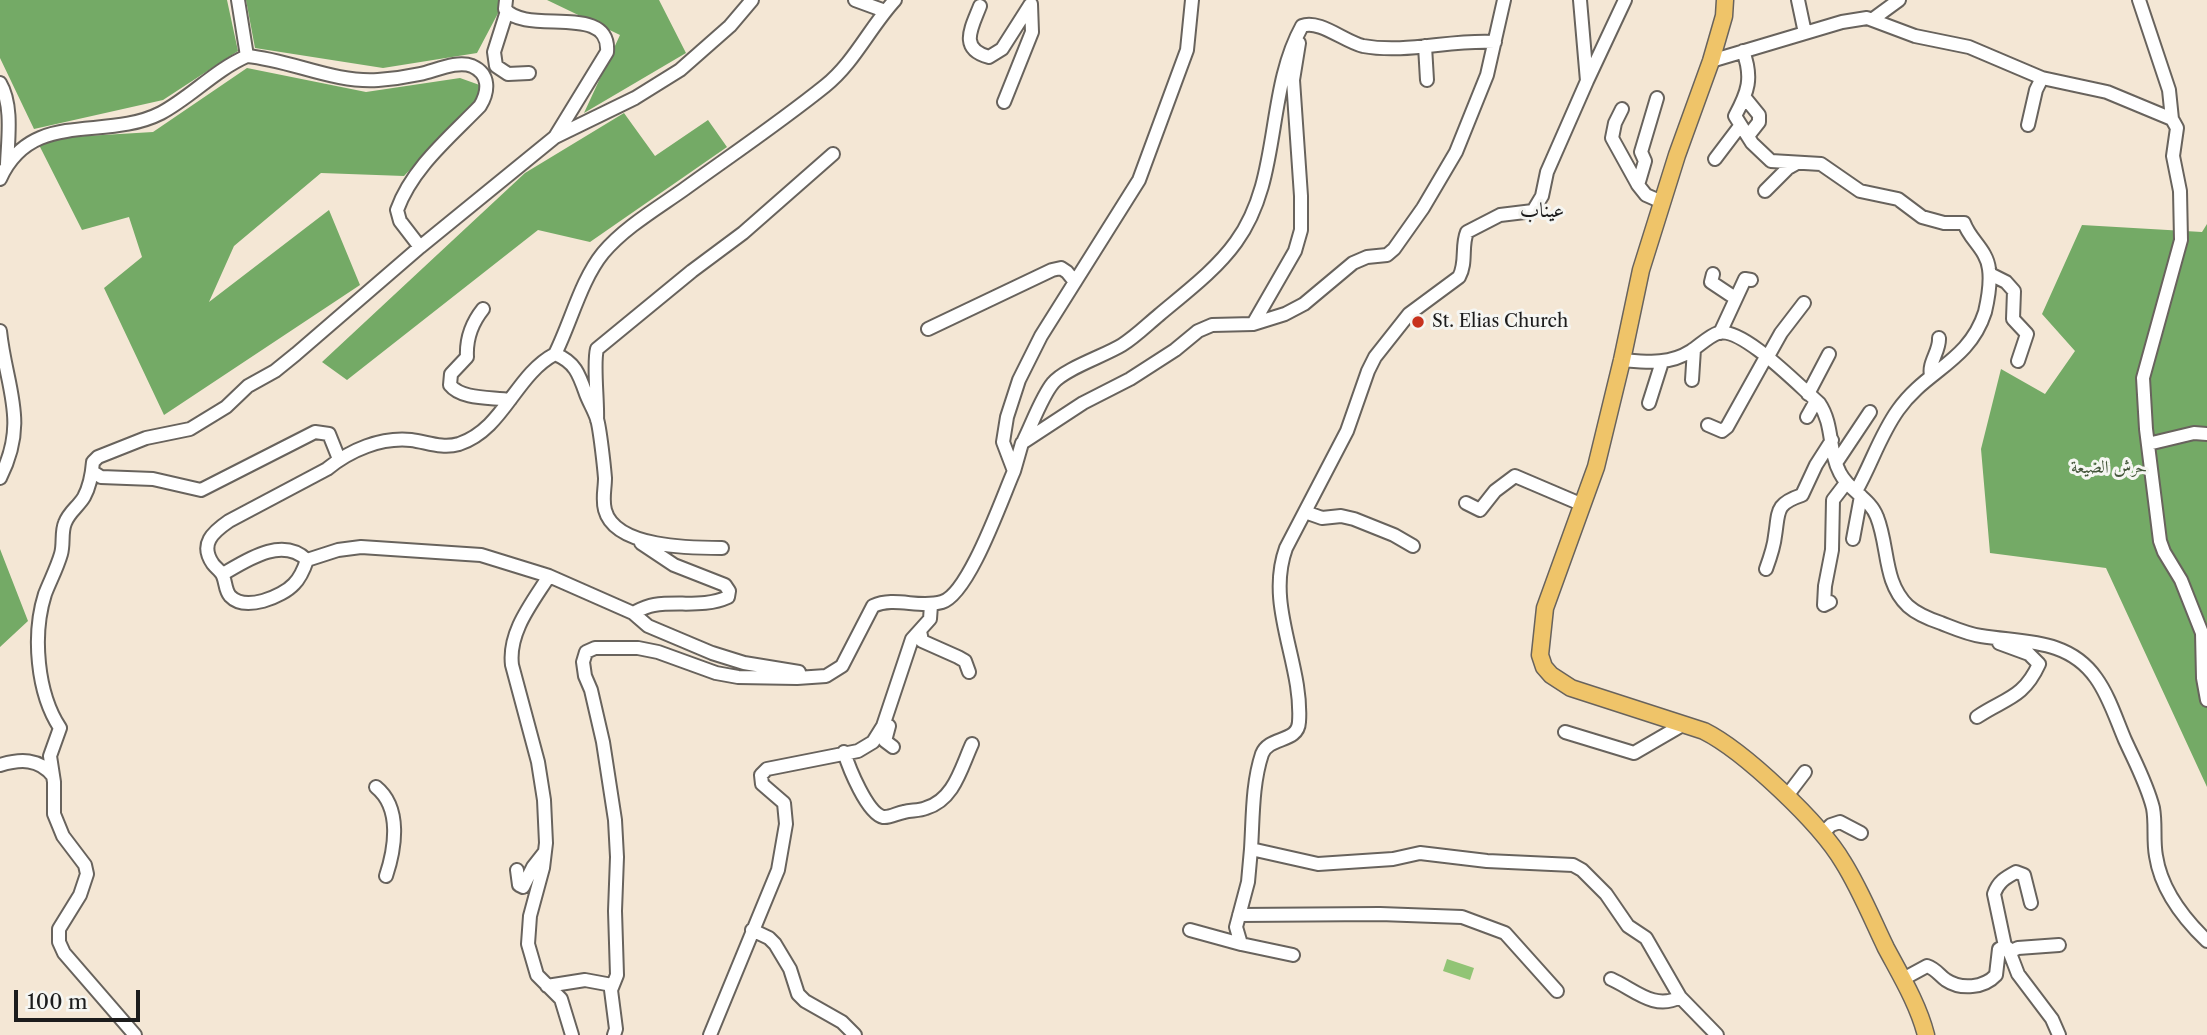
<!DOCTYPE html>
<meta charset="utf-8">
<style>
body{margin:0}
#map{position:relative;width:2207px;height:1035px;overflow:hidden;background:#f4e7d5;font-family:"Libre Caslon Text",serif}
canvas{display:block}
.scale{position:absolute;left:14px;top:990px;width:126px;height:32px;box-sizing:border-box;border:4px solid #1c1c1c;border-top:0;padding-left:9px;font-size:21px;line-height:24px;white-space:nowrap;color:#1c1c1c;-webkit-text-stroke:5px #f6f6f2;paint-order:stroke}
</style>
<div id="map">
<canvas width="2207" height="1035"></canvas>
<div class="scale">100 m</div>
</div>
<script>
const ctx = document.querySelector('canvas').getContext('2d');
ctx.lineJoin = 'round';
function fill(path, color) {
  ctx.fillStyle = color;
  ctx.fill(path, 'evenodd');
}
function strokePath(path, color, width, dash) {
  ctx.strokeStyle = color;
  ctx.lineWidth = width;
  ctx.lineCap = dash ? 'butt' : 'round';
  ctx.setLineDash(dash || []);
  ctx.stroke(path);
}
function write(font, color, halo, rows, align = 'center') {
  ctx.font = font + ' "Libre Caslon Text",Amiri,serif';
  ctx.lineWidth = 6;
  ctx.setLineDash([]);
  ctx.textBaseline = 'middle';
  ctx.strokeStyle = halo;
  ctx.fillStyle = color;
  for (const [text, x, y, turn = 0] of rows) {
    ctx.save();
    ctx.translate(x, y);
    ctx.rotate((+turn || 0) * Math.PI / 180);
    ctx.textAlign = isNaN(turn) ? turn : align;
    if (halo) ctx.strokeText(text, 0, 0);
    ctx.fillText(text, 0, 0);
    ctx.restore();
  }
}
const green = new Path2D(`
 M1447,959L1474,968L1470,980L1443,971Z`);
const forest = new Path2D(`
 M0,0H227L238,51L163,100L34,129L0,58Z
 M246,0H505L477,53L383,68L255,48Z
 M547,0H659L686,53L584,113L620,35Z
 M247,68L366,92L460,78L488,88L404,176L321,173L234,246L209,302L329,210L360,285L164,415L104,288L142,257L129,217L82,230L36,139L153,132Z
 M624,113L655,156L708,120L727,147L590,242L538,230L347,380L322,362L525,173Z
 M2207,224V787L2106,568L1990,553L1981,449L2001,369L2045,394L2075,351L2042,314L2082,225L2202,232Z
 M0,549L28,621L0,647Z`);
const minor = new Path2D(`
 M238,0L247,56
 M506,0L505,9C526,36 611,2 607,52L555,137
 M855,0L885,11
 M1580,0L1587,81L1625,0
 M1798,0L1805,33
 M2139,0L2169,90L2172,119
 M980,6C972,27 958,49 989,57L1002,49L1030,5
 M507,11L494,52L496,66L508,74L529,73
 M1873,19L1899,0
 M1425,46L1427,80
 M1743,51C1753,78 1748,92 1735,116L1752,143L1771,161L1821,164L1860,191L1898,199L1922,217L1944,223H1964C1970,240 1987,250 1989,269C1991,283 1988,299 1985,312C1969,362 1926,370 1898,410C1880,435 1871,465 1856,491
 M1711,61L1842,22L1867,18L1915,36L1969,47L2042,78L2107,92L2172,119L2177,128L2173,156L2180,191L2181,240L2143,378L2146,429L2160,541L2164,552L2181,580L2202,633L2203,678L2207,700
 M0,83C13,105 8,139 7,164
 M1657,98L1641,152L1645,161L1638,185L1646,195L1662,202
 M1746,99L1759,115V122L1748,136
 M1004,102L1032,32L1031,4
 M1622,109L1615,123L1612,138L1638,185
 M2028,125L2036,90L2042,78
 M1715,159L1740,126
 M0,179C32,108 104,142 161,113C191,97 215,70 247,56C291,60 333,83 378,80C392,79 406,77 420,74C435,71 457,60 472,66C490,74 489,91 480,106C450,137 412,168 397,210L400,221L420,247
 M1765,191L1788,168L1797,163
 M1713,274L1711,282L1735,298
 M1990,274L2006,282L2014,291L2013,319L2027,334L2018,361
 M483,309C471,324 466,339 467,357L451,374L450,385C462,400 492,397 510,400
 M1253,324L1295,251L1301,230V196L1293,80L1299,43
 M928,329L1052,270L1061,268L1067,272L1075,282
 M0,331C6,388 29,421 0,478
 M1720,333L1745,279L1751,280
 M555,354C575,362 579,374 586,394C589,402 594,410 597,419C600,429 604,466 605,478C605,489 602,499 605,510C615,548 692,548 722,548
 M1767,358L1781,333L1804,303
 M1622,360C1647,362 1669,365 1691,351C1699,346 1709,336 1718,333C1742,326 1800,387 1819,403C1834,425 1828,451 1840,473C1849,491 1870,498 1877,517C1889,547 1883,582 1908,606C1917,614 1929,619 1941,623C1954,628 1967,634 1981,636C2023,643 2068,638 2096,678C2109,696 2116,719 2125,740C2135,762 2147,784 2153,808C2156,824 2153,840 2156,856C2161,889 2183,918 2207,941
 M1931,375C1928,363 1940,351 1939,338
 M1692,380L1694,349
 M1808,394L1829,354
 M1649,403L1662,362
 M1807,417L1816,401
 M597,420C598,402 593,363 597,349L692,271L743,233L833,154
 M1708,425L1722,431L1727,427L1766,357
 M1024,440C1032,424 1042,396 1053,383C1064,369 1104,356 1122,345C1135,337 1147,325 1159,315C1185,293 1216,270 1236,242C1282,179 1265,93 1302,26C1319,19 1345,42 1363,46C1407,54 1451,39 1495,42
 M2148,444L2194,433L2207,434
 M1836,463L1870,412
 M1014,471L1022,443L1083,403L1130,379L1175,350L1198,331L1212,325L1253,324L1285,314L1304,304L1353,263L1367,257L1387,255L1394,249L1423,208L1456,152L1487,75L1504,0
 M93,472L101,477L153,479L201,490L315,432L329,434L339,459
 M1466,503L1480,510L1495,491L1515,476L1583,505
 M1305,512L1322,518L1341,516L1354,519L1394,535L1413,546
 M1853,539L1861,496
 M307,560C304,569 301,577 294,584C282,597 245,612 230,596C225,590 226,583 223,576C221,571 216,568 213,564C199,544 213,532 229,521L327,469C350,450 381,437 411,440C427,442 442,449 459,444C504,429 515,375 555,354C571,322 581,280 603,253C624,228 656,209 683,190C730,156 779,123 825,86C854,63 870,27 895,0
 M1766,569C1770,558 1774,547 1775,536C1779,511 1775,504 1802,495L1816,465L1832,440
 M223,574C247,560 282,536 307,560L338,550L361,547L481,555L549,576L633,613L648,626L712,653L744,663L799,672
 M549,576C532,603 508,632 512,665L538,762L544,800L546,843L543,868L530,916L528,944L537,975L561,999L572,1035
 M1830,602L1824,605L1825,586L1832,550L1833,500L1846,483
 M633,613C639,610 647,606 654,605C679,601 704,608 728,597L729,591L725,585L674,565L641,543
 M920,631L922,641L958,657L965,661L969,672
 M1977,717C2005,698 2023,699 2039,664L2029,654L1999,643
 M889,726L885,741L893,747
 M1565,732L1634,753L1684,724
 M844,752C849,768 867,813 883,817C890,818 897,813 904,812C911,810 919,811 926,808C954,800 961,768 972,744
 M0,765C20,759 39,758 53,776
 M376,787C402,808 395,849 386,876
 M1786,797L1805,772
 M1822,834L1831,825L1840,822L1861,833
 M1251,849C1253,819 1252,784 1262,754C1269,736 1298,743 1299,722C1303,663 1265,606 1286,548L1347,431L1368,371L1375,357L1409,314L1459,277C1467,263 1461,246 1467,232L1500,215L1533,211L1542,196L1547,172L1587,81
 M517,870L519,885L523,887L533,867L544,853
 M1239,915L1380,914L1462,917L1505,933L1557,991
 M752,930L769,938L775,944L790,969L798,994L805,1001L842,1022L855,1035
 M1190,930L1241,944
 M2005,946L1994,894C1998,882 2005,878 2016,872L2024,875L2031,903
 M2009,952L2018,948L2059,945
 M1293,955L1241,944L1236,927L1248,882L1251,849L1318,864L1393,859L1420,853L1487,861L1573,865L1582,870L1606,894L1628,926L1646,938L1680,997L1717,1035
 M1611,979C1634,989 1654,1011 1680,997
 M1903,979L1927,966C1936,969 1939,975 1946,980C1961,990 1984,988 1996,975L1999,949L2005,946L2008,948L2018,974L2052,1019L2059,1035
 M547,986L585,980L612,985
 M135,1035L64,953L59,942V929L80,895L87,874L85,865L63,836L54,814V782L50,756L60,728C37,693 32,635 45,594C50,581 57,568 61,554C64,544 61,532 65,523C69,512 78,507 84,497C90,486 92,474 93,462L98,457L146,438L190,429L226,407L248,386L275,371L296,354L420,247L555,137L635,98L680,70L730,26L752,0
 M614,1035L616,1029L611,990L617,975L615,911L617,857L615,820L603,742L591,690L585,676L583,662L586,652L595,648H638L658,652L716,673L738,677L797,678L826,676L842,666L873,606C895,596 919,609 942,602C969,594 1002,498 1014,471L1003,442L1007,417L1019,380L1041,336L1139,180L1187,50L1192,0
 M710,1035L778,870L786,824L784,803L762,784L761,775L767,769L858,751L873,742L883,726L912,639L930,619L931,605`);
const major = new Path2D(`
 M1725,0L1724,16L1711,61L1677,155L1641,270L1622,360L1596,467L1545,608L1540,655L1544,667L1551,675L1571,688L1704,731C1744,751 1820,823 1843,862C1860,889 1872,919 1886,948C1901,976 1918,1004 1926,1035`);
const markers = [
 [1418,322,7,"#c8321e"]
];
const poiNames = [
 ["St. Elias Church",1432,322]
];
const parkNames = [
 ["حرش الضيعة",2109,468]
];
const quarterNames = [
 ["عيناب",1542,211]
];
fill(green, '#91c475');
fill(forest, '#74aa66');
strokePath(minor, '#68635d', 16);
strokePath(major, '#68635d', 19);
strokePath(minor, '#fff', 12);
strokePath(major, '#efc469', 16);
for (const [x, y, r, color] of markers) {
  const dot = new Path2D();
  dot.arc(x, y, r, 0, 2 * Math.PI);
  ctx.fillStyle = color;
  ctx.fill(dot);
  strokePath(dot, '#f6f6f2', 2.5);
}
write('18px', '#1c1c1c', '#f6f6f2', poiNames, 'left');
write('18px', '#45573b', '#f6f6f2', parkNames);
write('21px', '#1c1c1c', '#f6f6f2', quarterNames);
</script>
